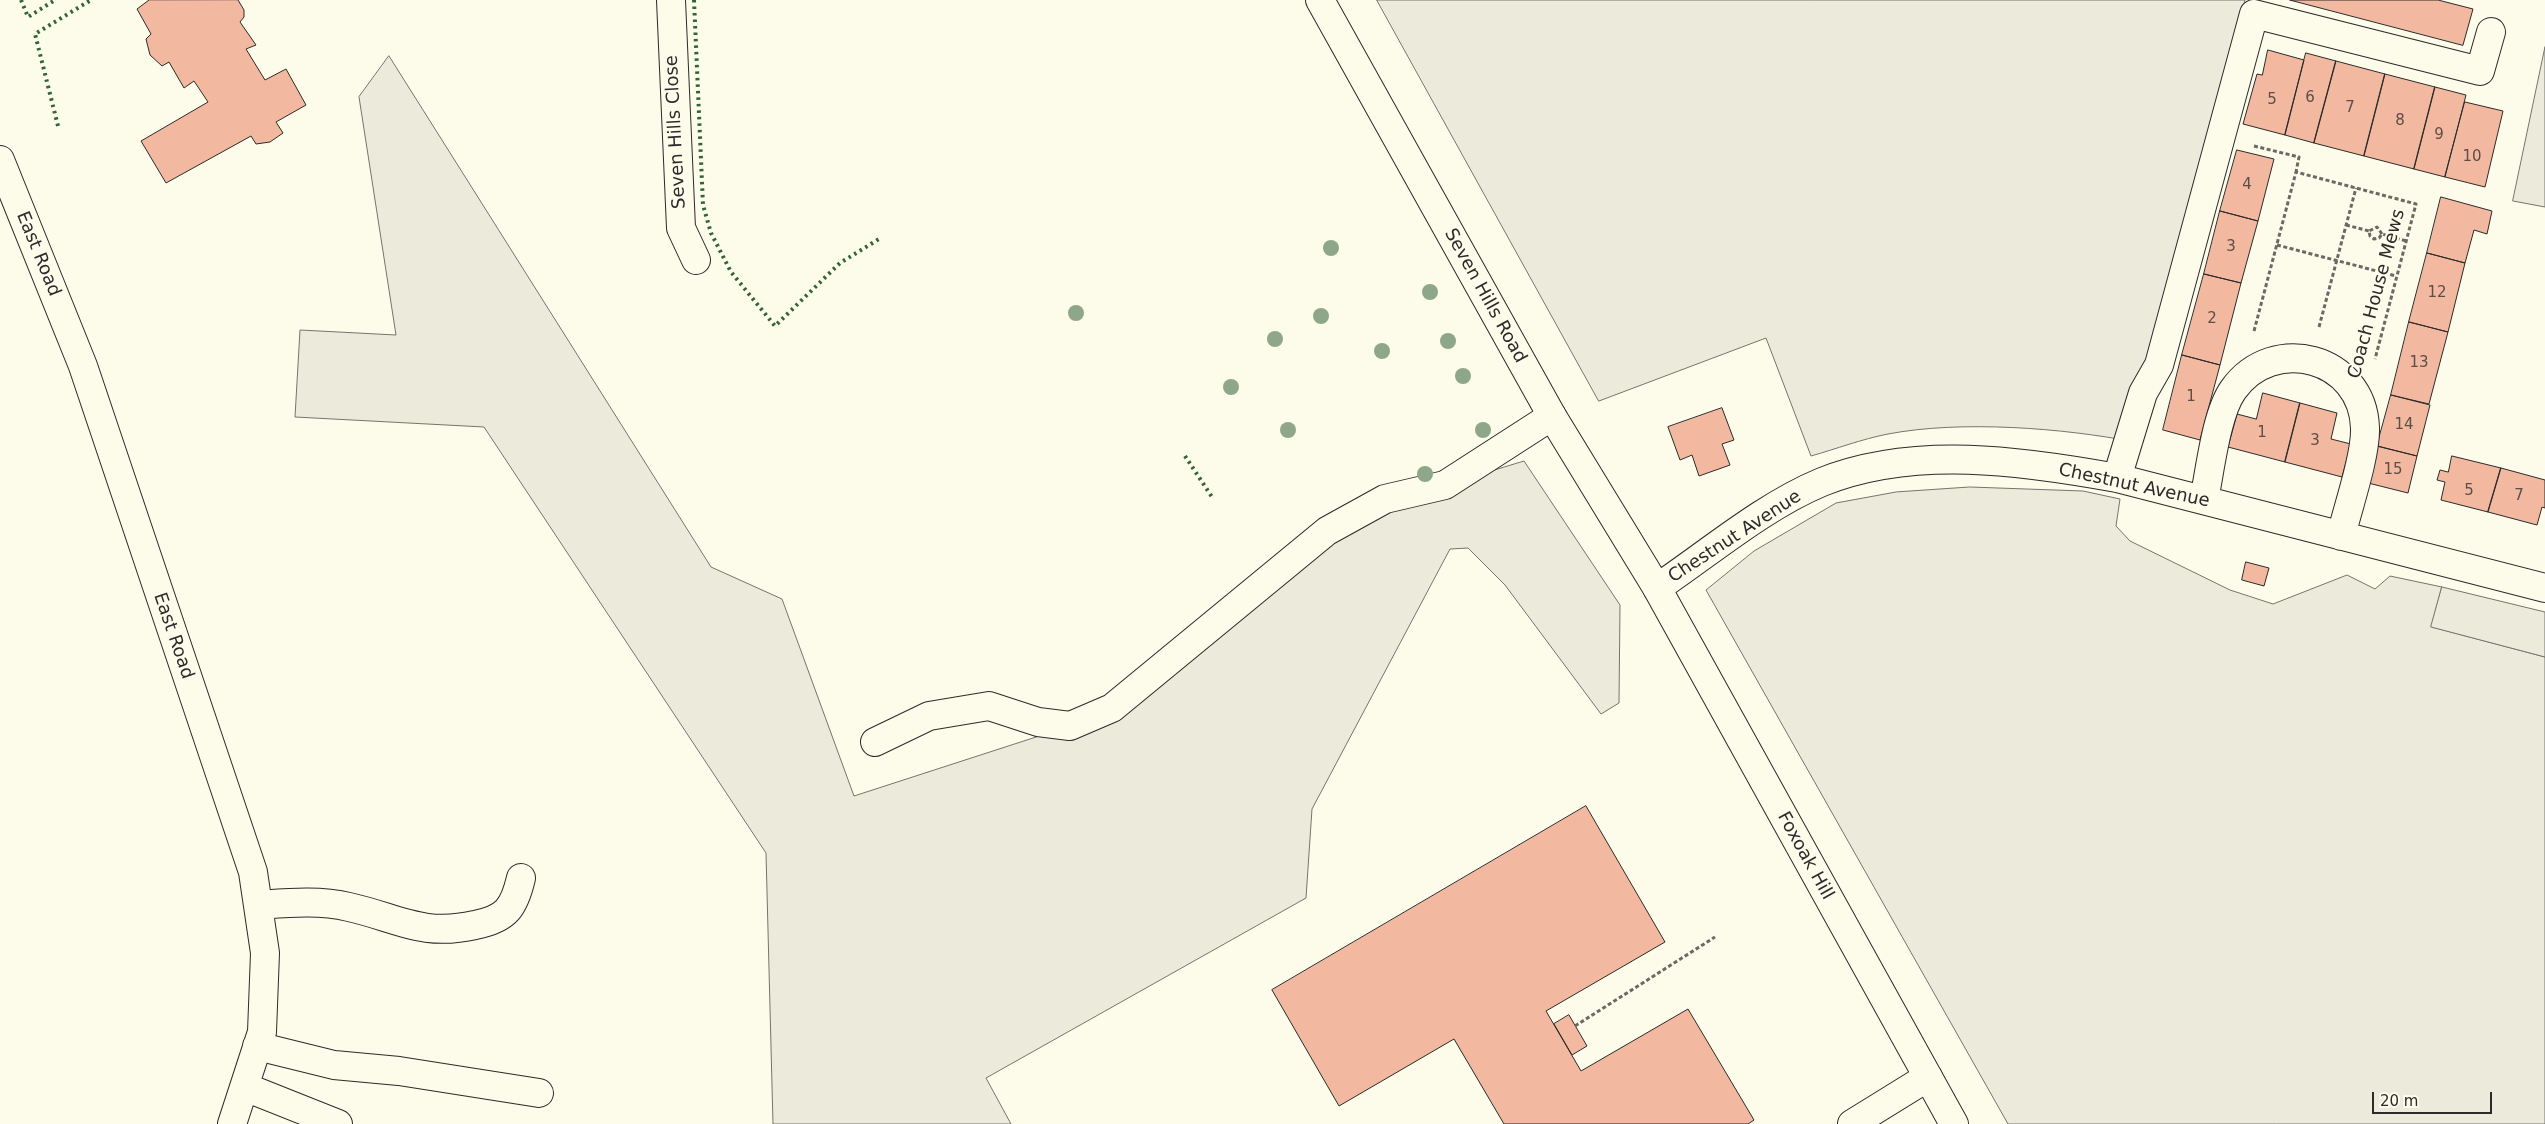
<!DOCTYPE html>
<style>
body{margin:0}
#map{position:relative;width:2545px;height:1124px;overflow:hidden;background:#fdfbea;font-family:"DejaVu Sans",sans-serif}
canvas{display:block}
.scale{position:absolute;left:2372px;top:1092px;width:120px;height:22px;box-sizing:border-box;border:2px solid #2b2b2b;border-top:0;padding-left:6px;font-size:15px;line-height:18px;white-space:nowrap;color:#2b2b2b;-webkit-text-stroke:4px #fdfbea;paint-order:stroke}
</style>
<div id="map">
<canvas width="2545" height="1124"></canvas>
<div class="scale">20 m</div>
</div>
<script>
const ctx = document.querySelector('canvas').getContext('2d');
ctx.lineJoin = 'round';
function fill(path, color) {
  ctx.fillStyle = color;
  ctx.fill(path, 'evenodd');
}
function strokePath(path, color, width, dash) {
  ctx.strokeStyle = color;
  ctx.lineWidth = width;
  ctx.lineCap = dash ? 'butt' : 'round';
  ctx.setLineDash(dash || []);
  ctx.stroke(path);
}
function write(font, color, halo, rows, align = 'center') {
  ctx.font = font + ' "DejaVu Sans",sans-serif';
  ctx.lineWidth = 4;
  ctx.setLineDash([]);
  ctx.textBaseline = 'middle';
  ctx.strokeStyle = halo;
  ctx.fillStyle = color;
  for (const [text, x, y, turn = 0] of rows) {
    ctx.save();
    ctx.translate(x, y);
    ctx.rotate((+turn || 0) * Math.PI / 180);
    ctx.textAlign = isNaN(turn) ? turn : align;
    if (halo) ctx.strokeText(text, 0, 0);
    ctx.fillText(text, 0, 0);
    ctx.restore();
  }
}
const green = new Path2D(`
 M1377,0H2245L2135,442C2063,428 1961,420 1888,434C1862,439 1836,449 1811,456L1766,338L1599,401Z
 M2545,47V207L2513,201Z
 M389,56L711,567L782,599L854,796L1070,726L1327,531L1445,485L1524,461L1620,605L1619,703L1601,714L1505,585L1468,548L1450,549L1312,809L1306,898L986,1078L1011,1124H773L766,853L484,427L295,417L300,330L396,335L359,97Z
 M1970,487L2083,491L2120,499L2116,526L2130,541L2230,590L2273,604L2347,575L2375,589L2390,576L2442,587L2432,627L2545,657V1124H2008L1706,590L1754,551L1836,503L1896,492Z`);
const parking = new Path2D(`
 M2442,587L2545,612V657L2431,627Z`);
const building = new Path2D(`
 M238,0L244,10V17L240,22L256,45L246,49L265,80L286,69L306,105L276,122L283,133L270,142L256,144L251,136L166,183L141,141L208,102L194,81L184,88L169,62L162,66L150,55L146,39L151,34L137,9L149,0Z
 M2290,0H2438L2473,9L2463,45Z
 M2268,50L2304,60L2285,135L2243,124L2257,74L2262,75Z
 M2306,53L2336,61L2314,143L2285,135Z
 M2336,61L2385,74L2364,156L2314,143Z
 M2385,74L2435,87L2414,169L2364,156Z
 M2435,87L2466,95L2445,177L2414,169Z
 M2465,102L2503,111L2485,187L2445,177Z
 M2237,150L2274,159L2258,221L2220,211Z
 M2441,197L2492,211L2487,234L2474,230L2465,263L2427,253Z
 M2220,211L2258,221L2241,283L2204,274Z
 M2427,253L2465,263L2448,332L2409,322Z
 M2204,274L2241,283L2220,365L2182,355Z
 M2409,322L2448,332L2429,404L2391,395Z
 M2182,355L2220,365L2200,440L2163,430Z
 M2263,393L2300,403L2285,462L2228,447L2237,414L2256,419Z
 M2391,395L2430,405L2417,456L2377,446Z
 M2300,403L2337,413L2331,439L2351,444L2342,477L2285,462Z
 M1722,408L1734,440L1722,444L1730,465L1699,476L1692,455L1680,460L1668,427Z
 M2377,446L2417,456L2408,493L2368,483Z
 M2452,456L2501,468L2488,512L2441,500L2445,482L2437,480L2440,470L2448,472Z
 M2501,468L2545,480V508L2542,507L2537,525L2488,512Z
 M2246,562L2269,568L2264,586L2242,580Z
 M1586,806L1665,942L1546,1011L1581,1071L1688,1009L1754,1120L1748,1124H1504L1454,1039L1339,1106L1272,990Z
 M1569,1015L1587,1046L1572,1055L1554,1024Z`);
const path = new Path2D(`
 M2254,146L2299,157L2296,172
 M2346,225L2369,231
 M2382,234L2377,227L2369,231L2370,236L2374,239L2379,238L2382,234L2406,241
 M2277,245L2396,276
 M2319,327L2356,188
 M2254,331L2296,172L2416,204L2375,359
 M1575,1026L1715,937`);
const minor = new Path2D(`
 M671,0L681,228L696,260
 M0,160L83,366L253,872L265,953L262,1032L232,1124
 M2117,478L2143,393L2159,365L2254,14L2480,71L2491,32
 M2204,500C2210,471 2216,414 2233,390C2273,333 2363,357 2365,428C2366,455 2348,507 2341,536
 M1657,588C1709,553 1764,506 1822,482C1914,445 2023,461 2117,478L2545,588
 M875,742L929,716L989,706L1038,722L1070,726L1112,708L1327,531L1385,499L1445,485L1552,416
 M258,905C288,903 319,900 349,907C398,918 422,937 475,925C506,919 514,908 521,878
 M257,1046L334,1065L399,1071L539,1093
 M245,1087L338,1124
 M1852,1124L1928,1077`);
const major = new Path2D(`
 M1320,0L1552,416L1657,588L1954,1124`);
const hedge = new Path2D(`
 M21,0L28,17L55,0
 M694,0L703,205L711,233L731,272L775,326L840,263L879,239
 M58,126L35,34L91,0
 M1185,456L1212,497`);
const trees = [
 [1331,248],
 [1430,292],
 [1076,313],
 [1321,316],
 [1275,339],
 [1448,341],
 [1382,351],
 [1463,376],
 [1231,387],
 [1288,430],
 [1483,430],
 [1425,474]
];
const numberNames = [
 ["6",2310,98],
 ["5",2272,100],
 ["7",2350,108],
 ["8",2400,121],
 ["9",2439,135],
 ["10",2472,157],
 ["4",2247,185],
 ["3",2231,247],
 ["12",2437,293],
 ["2",2212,319],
 ["13",2419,363],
 ["1",2191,397],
 ["14",2404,425],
 ["1",2262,433],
 ["3",2315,441],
 ["15",2393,470],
 ["5",2469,491],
 ["7",2519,496]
];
const streetNames = [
 ["Seven Hills Close",676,132,-93],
 ["East Road",38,254,68],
 ["Coach House Mews",2377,294,-75],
 ["Seven Hills Road",1485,296,61],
 ["Chestnut Avenue",2134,486,12],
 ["Chestnut Avenue",1735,537,-33],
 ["East Road",173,636,71],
 ["Foxoak Hill",1805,856,61]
];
fill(green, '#ecebdb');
strokePath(green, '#74746e', 1);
fill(parking, '#eceadb');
strokePath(parking, '#74746e', 1);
fill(building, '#f2b8a0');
strokePath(building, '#2b2b2b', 1);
strokePath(minor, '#2b2b2b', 30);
strokePath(major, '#2b2b2b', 30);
strokePath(path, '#6a6964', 3, [4, 2.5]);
strokePath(minor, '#fdfbea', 28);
strokePath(major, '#fdfbea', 28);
strokePath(hedge, '#34623c', 4, [2.5, 4]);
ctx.fillStyle = '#8ea78a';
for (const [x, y] of trees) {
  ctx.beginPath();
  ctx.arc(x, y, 8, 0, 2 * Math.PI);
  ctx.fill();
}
write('15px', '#5d4e48', null, numberNames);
write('18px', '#2b2b2b', '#fdfbea', streetNames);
</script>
